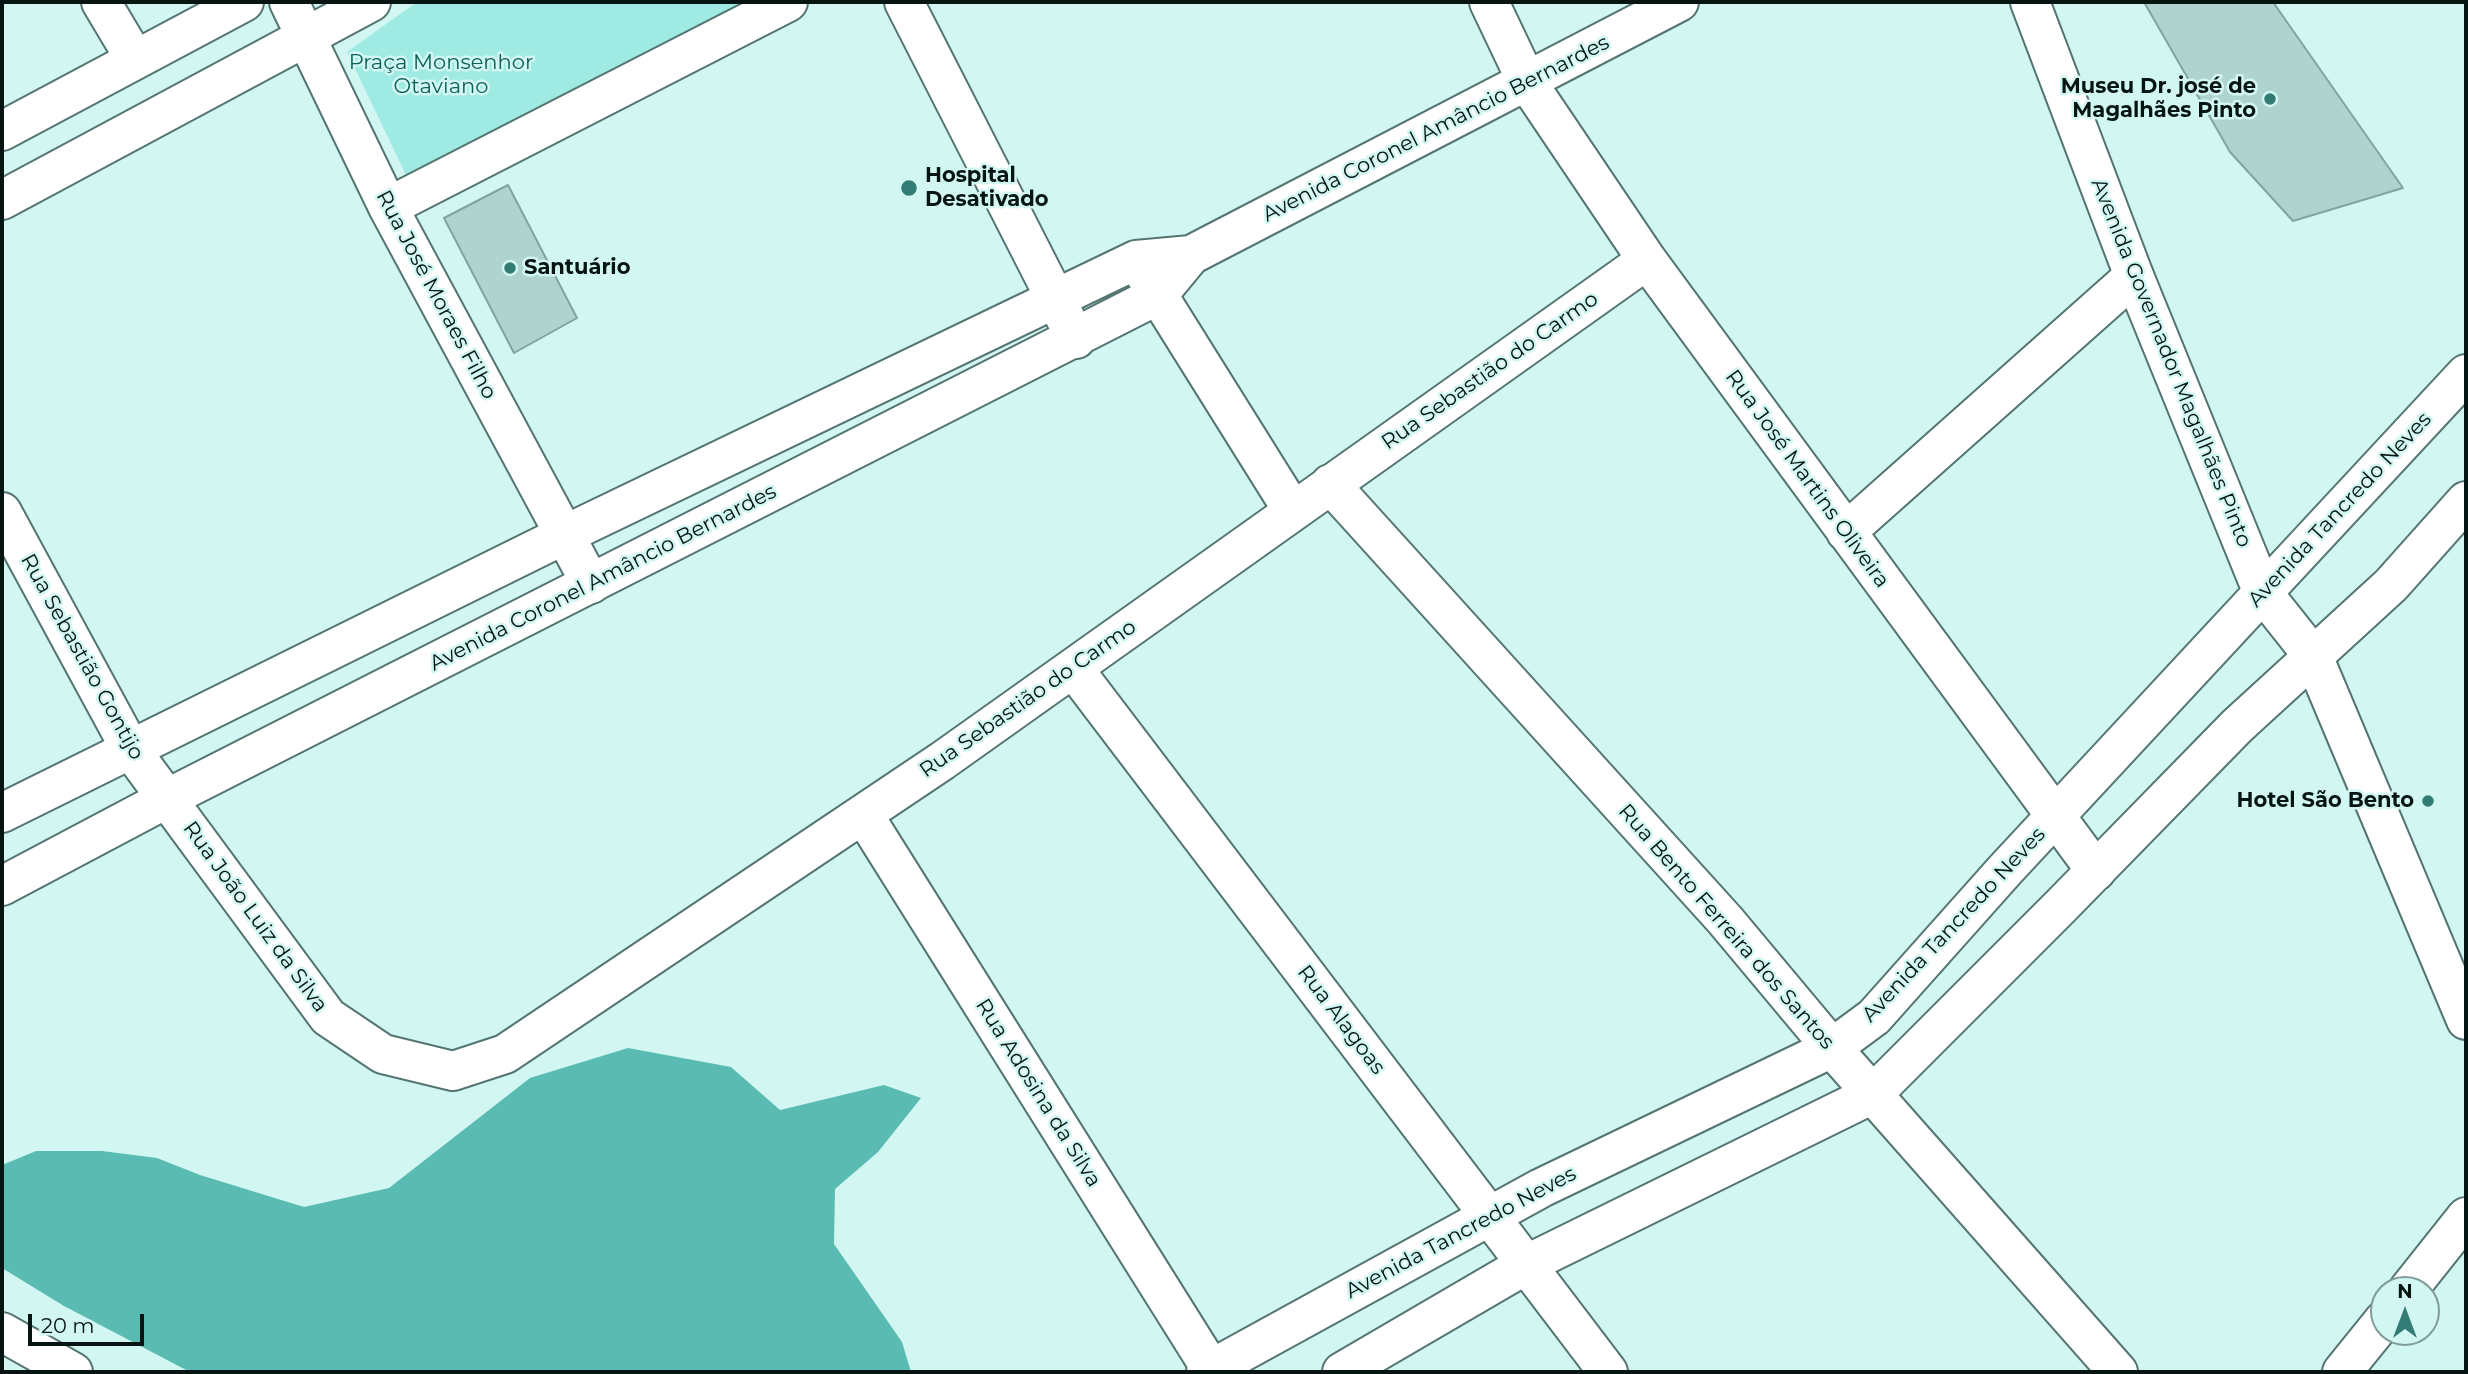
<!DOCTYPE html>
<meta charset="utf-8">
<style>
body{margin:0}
#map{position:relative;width:2468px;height:1374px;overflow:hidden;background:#d2f7f2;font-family:Montserrat,sans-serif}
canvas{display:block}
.frame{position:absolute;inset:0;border:4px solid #061412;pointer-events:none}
.north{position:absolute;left:2370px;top:1276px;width:70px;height:70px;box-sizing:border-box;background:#d2f7f2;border:2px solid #809c98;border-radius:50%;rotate:0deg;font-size:19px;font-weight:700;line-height:28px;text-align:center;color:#061412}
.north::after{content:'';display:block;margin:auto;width:24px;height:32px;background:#337b75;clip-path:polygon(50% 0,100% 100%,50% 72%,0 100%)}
.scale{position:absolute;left:28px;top:1314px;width:116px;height:32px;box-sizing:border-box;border:4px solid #061412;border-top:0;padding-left:9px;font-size:21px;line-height:24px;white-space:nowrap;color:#061412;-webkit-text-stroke:5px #d2f7f2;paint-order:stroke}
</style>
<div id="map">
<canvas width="2468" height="1374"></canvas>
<div class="frame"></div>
<div class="north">N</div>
<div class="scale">20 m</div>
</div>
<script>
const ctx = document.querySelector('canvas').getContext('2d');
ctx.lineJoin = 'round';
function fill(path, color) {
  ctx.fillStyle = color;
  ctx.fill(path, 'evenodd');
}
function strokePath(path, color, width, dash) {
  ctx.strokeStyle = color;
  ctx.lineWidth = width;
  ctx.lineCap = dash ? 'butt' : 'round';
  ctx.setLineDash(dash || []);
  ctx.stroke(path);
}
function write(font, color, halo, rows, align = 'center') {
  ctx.font = font + ' Montserrat,sans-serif';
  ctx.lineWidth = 5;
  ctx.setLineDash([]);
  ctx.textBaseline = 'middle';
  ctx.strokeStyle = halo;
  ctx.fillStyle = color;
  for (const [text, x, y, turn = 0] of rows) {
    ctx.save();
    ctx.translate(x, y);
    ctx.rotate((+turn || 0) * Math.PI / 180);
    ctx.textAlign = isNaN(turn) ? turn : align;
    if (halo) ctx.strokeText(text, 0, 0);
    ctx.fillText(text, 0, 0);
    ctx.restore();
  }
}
const green = new Path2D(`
 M417,2H745L406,175L347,52Z`);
const forest = new Path2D(`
 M628,1048L731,1067L780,1110L884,1085L921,1098L878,1152L835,1189L834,1244L902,1342L911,1372H190L64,1306L2,1268V1165L36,1151H102L157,1158L200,1175L304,1207L389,1188L530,1078Z`);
const building = new Path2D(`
 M2144,2H2273L2403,188L2293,221L2230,152Z
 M508,185L577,318L514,353L444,218Z`);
const street = new Path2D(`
 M101,2L135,59
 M289,2L388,207L591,584
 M904,2L1076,339
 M1489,2L1527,82L1647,260L2096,871
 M2,131L244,2
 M2,200L371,2
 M388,207L788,2
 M1141,268L1293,511
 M1330,484L1725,920L1832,1048L2118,1372
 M2,512L131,750L328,1017L383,1054L453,1071L505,1054L942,761L1647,260
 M1846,532L2134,276
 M1073,668L1608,1372
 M863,814L1213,1372
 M2408,1290L2466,1217
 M2,1332L73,1372
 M2342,1372L2384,1320`);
const secondary = new Path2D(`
 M2030,2L2134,276L2263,593L2313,656L2466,1020
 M2,813L564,535L1136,260L1191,255L1679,2
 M2,886L168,798L1158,295L1191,255
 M1206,1372L1541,1188L1832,1048L1874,1017L2005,870L2466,374
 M1342,1372L1527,1264L1873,1094L2061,906L2237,726L2391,585L2466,501`);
const markers = [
 [2270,99,7,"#337b75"],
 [909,188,9,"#337b75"],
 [510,268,7,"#337b75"],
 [2428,801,7,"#337b75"]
];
const parkNames = [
 ["Praça Monsenhor",441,63],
 ["Otaviano",441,87]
];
const poiNames = [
 ["Museu Dr. josé de",2256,87],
 ["Magalhães Pinto",2256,111],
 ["Hospital",925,176,"left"],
 ["Desativado",925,200,"left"],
 ["Santuário",524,268,"left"],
 ["Hotel São Bento",2414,801]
];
const streetNames = [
 ["Avenida Coronel Amâncio Bernardes",1436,129,-27],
 ["Rua José Moraes Filho",436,295,62],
 ["Avenida Governador Magalhães Pinto",2171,363,68],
 ["Rua Sebastião do Carmo",1490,371,-35],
 ["Rua José Martins Oliveira",1807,479,54],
 ["Avenida Tancredo Neves",2340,510,-47],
 ["Avenida Coronel Amâncio Bernardes",603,578,-27],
 ["Rua Sebastião Gontijo",82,657,61],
 ["Rua Sebastião do Carmo",1028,699,-35],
 ["Rua João Luiz da Silva",255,917,54],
 ["Avenida Tancredo Neves",1954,925,-47],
 ["Rua Bento Ferreira dos Santos",1726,927,49],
 ["Rua Alagoas",1341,1020,53],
 ["Rua Adosina da Silva",1038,1093,58],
 ["Avenida Tancredo Neves",1461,1233,-28]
];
fill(green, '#9febe3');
fill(forest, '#5abbb2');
fill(building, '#afd3cf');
strokePath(building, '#81a4a0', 2);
strokePath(street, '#547571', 42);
strokePath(secondary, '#547571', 42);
strokePath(street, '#fff', 38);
strokePath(secondary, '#fff', 38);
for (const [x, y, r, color] of markers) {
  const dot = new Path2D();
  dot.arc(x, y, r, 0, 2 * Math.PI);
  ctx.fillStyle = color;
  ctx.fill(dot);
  strokePath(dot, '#d2f7f2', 2.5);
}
write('21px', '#0e615b', '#d2f7f2', parkNames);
write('bold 21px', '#061412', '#d2f7f2', poiNames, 'right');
write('21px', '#061412', '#d2f7f2', streetNames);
</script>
